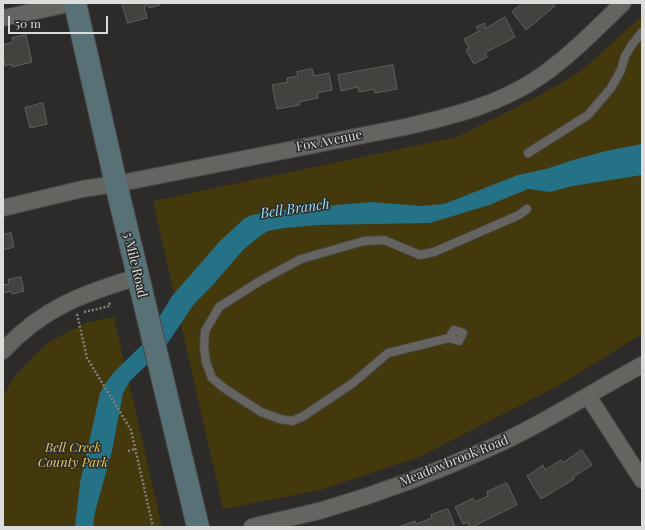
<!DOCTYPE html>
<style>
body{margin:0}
#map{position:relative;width:645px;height:530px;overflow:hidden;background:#2c2b29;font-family:"Playfair Display",serif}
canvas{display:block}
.frame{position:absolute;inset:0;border:4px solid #dcdcda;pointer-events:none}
.scale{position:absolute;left:8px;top:16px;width:100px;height:18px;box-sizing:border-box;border:2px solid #dcdcda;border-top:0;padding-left:5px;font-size:12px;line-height:14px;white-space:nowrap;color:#dcdcda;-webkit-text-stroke:3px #2c2b29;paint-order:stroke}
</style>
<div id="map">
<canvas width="645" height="530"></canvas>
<div class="frame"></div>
<div class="scale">50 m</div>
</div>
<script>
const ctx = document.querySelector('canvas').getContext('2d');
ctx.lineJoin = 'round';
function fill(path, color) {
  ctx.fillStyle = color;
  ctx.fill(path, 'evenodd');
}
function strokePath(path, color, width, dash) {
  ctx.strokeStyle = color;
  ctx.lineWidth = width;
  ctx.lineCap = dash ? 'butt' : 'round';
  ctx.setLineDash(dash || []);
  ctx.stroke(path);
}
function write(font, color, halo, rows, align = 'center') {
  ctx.font = font + ' "Playfair Display",serif';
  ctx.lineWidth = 3;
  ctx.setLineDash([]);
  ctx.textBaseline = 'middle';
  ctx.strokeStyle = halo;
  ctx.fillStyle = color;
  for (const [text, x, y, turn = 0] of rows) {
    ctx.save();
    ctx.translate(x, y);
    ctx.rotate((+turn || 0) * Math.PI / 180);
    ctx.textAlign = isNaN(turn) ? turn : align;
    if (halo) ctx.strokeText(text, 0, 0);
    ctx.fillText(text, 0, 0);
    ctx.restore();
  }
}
const green = new Path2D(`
 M642,16V334L558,386L419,457L320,490L223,509L153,201L457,137L546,92L581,71Z
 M114,317L162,527H3V397L14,377L47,343L85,323Z`);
const water = new Path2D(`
 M642,144V175L573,186L550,192L528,189L489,205L430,223L318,225L285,228L268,231L260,236L243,250L211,287L194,304L165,347L130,381L123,393L112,451L95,512L93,527H75L80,483L100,393L105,384L115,371L143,344L172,296L220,241L245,218L252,215L280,210L371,202L422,206L444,204L518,175L546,169L573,160L606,151Z`);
const building = new Path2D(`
 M122,3H159L160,5L149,8L148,5L144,6L147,18L128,23Z
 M523,3H553L555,6L526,30L512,12Z
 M505,17L515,37L485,53L487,57L474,64L466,50L469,48L464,39L479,31L476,27L484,23L486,28Z
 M26,35L32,62L12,67L11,64L5,66L3,58V45L13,42L12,38Z
 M393,65L397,89L375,93L374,89L359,92L358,87L341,91L338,75Z
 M312,69L314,76L329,73L332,90L317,93L318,98L299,102L300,105L277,109L272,85L288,82L287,78L298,76L297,72Z
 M43,103L47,124L30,128L25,108Z
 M11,233L14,247L3,250V235Z
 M21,277L24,291L12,294L11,291L3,293V285L9,284L8,280Z
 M582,450L592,465L573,477L574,479L541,499L527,476L543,465L545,470L561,460L563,462Z
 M507,483L517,505L472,527H470L467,522L463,524L455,507L473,498L475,502L488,496L487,492Z
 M448,509L455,527H398L415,521L416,524L432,518L431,515Z`);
const path = new Path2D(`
 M84,312L110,306L109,301
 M77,314L87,358L131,430L153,527
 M128,451L135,449`);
const lane = new Path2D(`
 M528,153L588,115L611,88L621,70L625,56L631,46L642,32
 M449,338L459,341L463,333L454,330L449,338L388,353L353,383L302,417L292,421L280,419L261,412L224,388L212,378L206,362L204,347L205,331L219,307L260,281L301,259L364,241L384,240L420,255L434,252L519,215L527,209`);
const street = new Path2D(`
 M3,18L73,3
 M3,208L82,189L116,184L405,127C453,116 501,104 541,76C571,55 597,28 623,3
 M3,351C42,308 84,293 138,277
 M588,396L642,480
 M252,527C277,520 302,516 326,509C380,493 434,473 485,450C540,426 590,393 642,365`);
const secondary = new Path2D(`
 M75,3L116,184L198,527`);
const streetNames = [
 ["Fox Avenue",329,141,-11],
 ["5 Mile Road",135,265,77],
 ["Meadowbrook Road",454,461,-22]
];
const parkNames = [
 ["Bell Creek",73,448],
 ["County Park",73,463]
];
const waterNames = [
 ["Bell Branch",295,209,-8]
];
fill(green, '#43390d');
fill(water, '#257186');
fill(building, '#43423f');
strokePath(building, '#61605d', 1);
strokePath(lane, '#484846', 10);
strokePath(street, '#484846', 18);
strokePath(secondary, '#484846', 24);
strokePath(path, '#82817f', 2.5, [2, 2]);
strokePath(lane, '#656461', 8);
strokePath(street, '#656461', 16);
strokePath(secondary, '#577176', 22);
write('13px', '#dcdcda', '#2c2b29', streetNames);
write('italic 13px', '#e1c85e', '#2c2b29', parkNames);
write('italic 14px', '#97dff5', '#2c2b29', waterNames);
</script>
